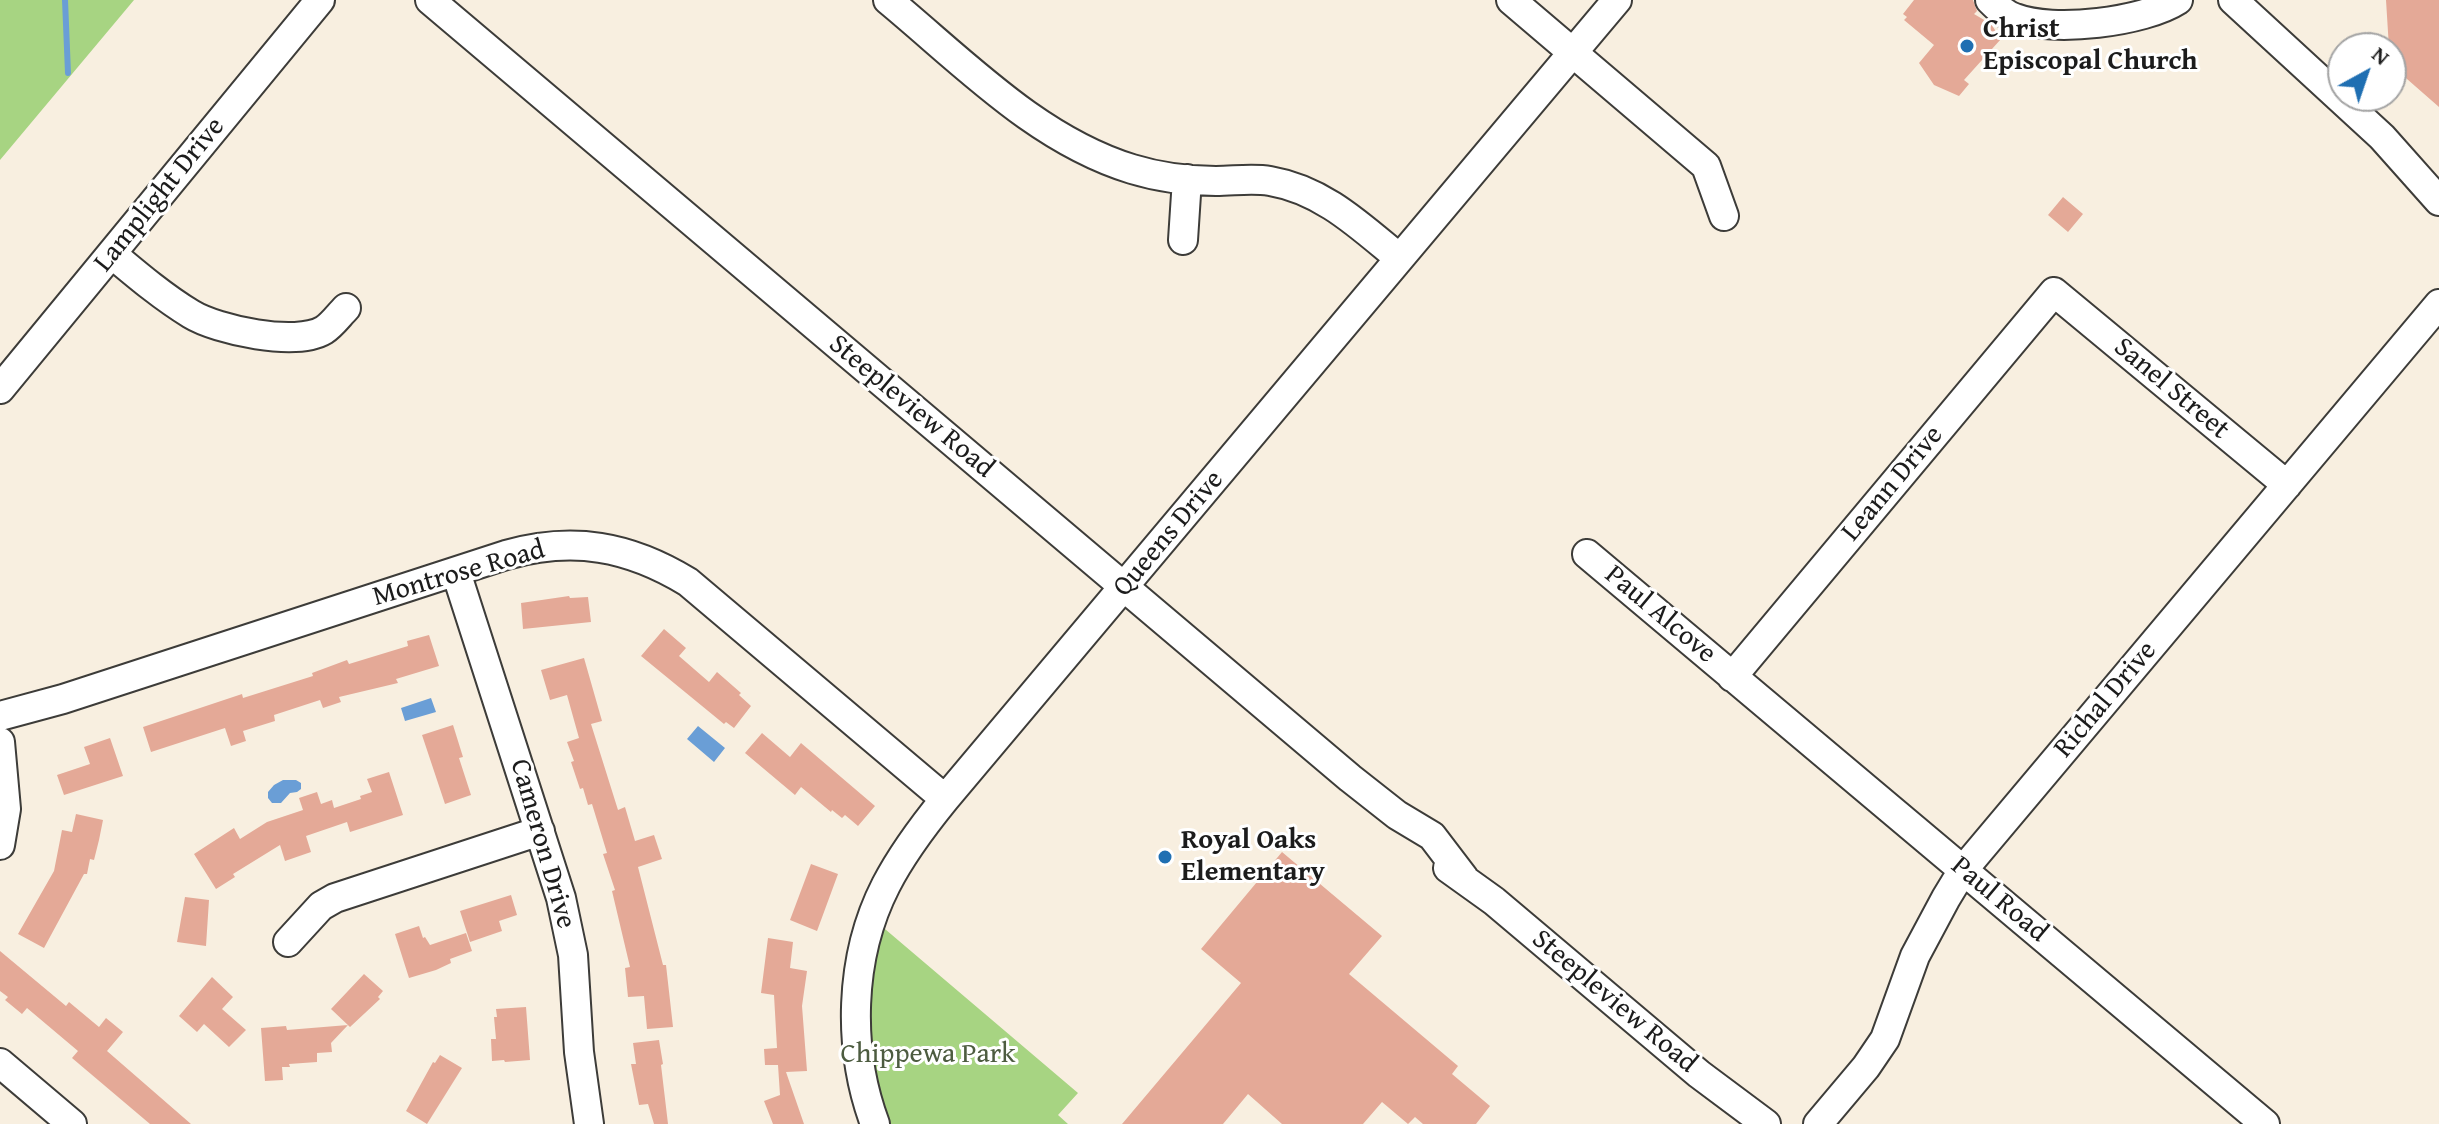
<!DOCTYPE html>
<style>
body{margin:0}
#map{position:relative;width:2439px;height:1124px;overflow:hidden;background:#f8efe0;font-family:"Gentium Book Plus",serif}
canvas{display:block}
.north{position:absolute;left:2327px;top:32px;width:80px;height:80px;box-sizing:border-box;background:#fff;border:2px solid #a4a4a4;border-radius:50%;rotate:40deg;font-size:22px;font-weight:700;line-height:32px;text-align:center;color:#1c1c1c}
.north::after{content:'';display:block;margin:auto;width:28px;height:36px;background:#1f6fb2;clip-path:polygon(50% 0,100% 100%,50% 72%,0 100%)}
</style>
<div id="map">
<canvas width="2439" height="1124"></canvas>
<div class="north">N</div>
</div>
<script>
const ctx = document.querySelector('canvas').getContext('2d');
ctx.lineJoin = 'round';
function fill(path, color) {
  ctx.fillStyle = color;
  ctx.fill(path, 'evenodd');
}
function strokePath(path, color, width, dash) {
  ctx.strokeStyle = color;
  ctx.lineWidth = width;
  ctx.lineCap = dash ? 'butt' : 'round';
  ctx.setLineDash(dash || []);
  ctx.stroke(path);
}
function write(font, color, halo, rows, align = 'center') {
  ctx.font = font + ' "Gentium Book Plus",serif';
  ctx.lineWidth = 6;
  ctx.setLineDash([]);
  ctx.textBaseline = 'middle';
  ctx.strokeStyle = halo;
  ctx.fillStyle = color;
  for (const [text, x, y, turn = 0] of rows) {
    ctx.save();
    ctx.translate(x, y);
    ctx.rotate((+turn || 0) * Math.PI / 180);
    ctx.textAlign = isNaN(turn) ? turn : align;
    if (halo) ctx.strokeText(text, 0, 0);
    ctx.fillText(text, 0, 0);
    ctx.restore();
  }
}
const green = new Path2D(`
 M0,0H134L0,160Z
 M872,918L1078,1093L1058,1115L1068,1124H875L866,1098Z`);
const water = new Path2D(`
 M431,698L436,712L405,721L401,708Z
 M698,726L725,748L714,762L687,739Z
 M283,780H296L301,783V789L297,792L290,793L281,803H272L268,798V792L274,785Z`);
const stream = new Path2D(`
 M65,0L68,73`);
const building = new Path2D(`
 M1914,0H1973L1977,11L1974,14L1991,24L2001,39L1964,80L1969,84L1959,96L1934,85L1919,63L1934,45L1904,20L1907,17L1903,14Z
 M2386,0H2439V107L2399,72H2391V48H2389Z
 M2063,197L2083,214L2068,232L2048,215Z
 M569,596L570,598L588,597L591,622L523,629L521,603Z
 M664,629L686,648L679,656L709,682L717,672L741,693L739,695L751,706L734,728L726,722L724,724L641,656Z
 M429,635L439,666L396,679L398,683L339,697L341,702L323,708L320,700L274,715L275,721L243,731L246,741L231,746L225,728L151,752L143,727L242,694L243,698L313,676L312,673L347,660L349,664L408,646L407,641Z
 M584,658L602,721L591,724L618,810L625,807L635,841L654,835L662,859L638,867L663,965H666L673,1027L647,1029L644,996L628,997L625,968L630,967L612,891L615,890L603,854L607,853L592,804L588,805L583,788L580,789L571,762L574,761L567,742L579,738L567,695L550,700L541,670Z
 M453,725L463,757L459,758L471,795L445,804L422,735Z
 M762,733L790,757L801,743L875,806L858,826L845,815L842,818L832,810L831,812L801,787L795,795L745,753Z
 M110,738L123,776L64,795L57,775L90,764L84,747Z
 M389,772L403,815L350,832L347,822L306,836L311,852L285,861L280,845L233,874L235,877L216,889L194,854L234,828L240,839L267,822L303,810L299,798L317,792L321,804L332,800L334,808L361,799L360,796L372,792L367,779Z
 M76,814L103,820L99,840L94,860L90,859L87,874H84L44,948L18,934L54,871L62,830L72,832Z
 M1282,852L1382,936L1349,974L1458,1066L1452,1074L1490,1106L1476,1124H1423L1415,1117L1408,1124L1382,1102L1363,1124H1282L1248,1094L1223,1124H1122L1241,983L1201,949Z
 M811,864L838,874L817,931L790,920Z
 M511,895L517,915L499,921L502,931L470,942L460,911Z
 M185,897L209,900L206,946L177,942Z
 M419,926L423,938L425,937L430,945L466,933L472,951L450,959L451,963L436,970L409,978L395,934Z
 M768,938L793,942L790,968L807,971L802,1006L807,1071L786,1072L804,1124H773L764,1101L780,1095L778,1065H765L764,1049L777,1048L774,995L761,993Z
 M0,951L66,1006L69,1002L99,1027L106,1018L123,1032L107,1051L191,1124H150L72,1058L78,1051L27,1008L22,1014L5,1000L8,997L0,991Z
 M364,974L383,991L378,997L380,999L350,1027L331,1009Z
 M212,977L233,997L222,1009L246,1030L229,1047L204,1024L197,1032L179,1016Z
 M526,1007L530,1060L505,1062L504,1060L492,1061L491,1039H496L494,1017H497L496,1009Z
 M348,1025L331,1043L332,1052L317,1053V1062L289,1064L290,1067H282L283,1080L265,1081L261,1028L286,1026L287,1030Z
 M659,1040L663,1064L661,1065L668,1124H654L648,1104L639,1105L631,1064H636L633,1043Z
 M440,1055L462,1068L427,1124L406,1111L433,1062L435,1063Z`);
const minor = new Path2D(`
 M430,0L1350,778L1397,815L1432,836L1464,878
 M888,0C963,62 1037,140 1132,169C1158,177 1188,181 1216,181C1234,181 1252,178 1270,181C1323,190 1360,226 1399,258
 M1511,0L1706,166L1724,216
 M1990,0C1997,7 2005,15 2015,18C2053,33 2144,22 2178,0
 M2233,0L2382,137L2439,201
 M1183,240L1187,179
 M112,254C137,275 163,297 191,314C217,330 296,347 324,330C332,325 339,315 346,308
 M0,389L320,0
 M1587,554L2265,1124
 M456,572L561,898L573,955L579,1052L589,1124
 M1732,677L2054,292L2287,485
 M0,716L63,699L506,555C573,536 629,546 688,582L945,799
 M0,742L6,809L0,845
 M1448,868L1494,901L1699,1074L1766,1124
 M288,942L321,906L335,898L540,831
 M0,1063L72,1124
 M875,1124C847,1049 849,957 886,885C902,854 923,826 945,799L1617,0
 M1818,1124L1866,1067L1885,1039L1915,956L1946,898L1963,870L2439,304`);
const markers = [
 [1967,46,8,"#1f6fb2"],
 [1165,857,8,"#1f6fb2"]
];
const poiNames = [
 ["Christ",1983,30],
 ["Episcopal Church",1983,62],
 ["Royal Oaks",1181,841],
 ["Elementary",1181,873]
];
const streetNames = [
 ["Lamplight Drive",160,195,-51],
 ["Sanel Street",2171,389,40],
 ["Steepleview Road",911,407,40],
 ["Leann Drive",1893,484,-50],
 ["Queens Drive",1169,534,-50],
 ["Montrose Road",459,574,-16],
 ["Paul Alcove",1660,615,40],
 ["Richal Drive",2106,700,-50],
 ["Cameron Drive",542,844,74],
 ["Paul Road",1999,900,40],
 ["Steepleview Road",1614,1002,40]
];
const parkNames = [
 ["Chippewa Park",928,1055]
];
fill(green, '#a7d482');
fill(water, '#6a9ed6');
strokePath(stream, '#6a9ed6', 6);
fill(building, '#e4a997');
strokePath(minor, '#3d3c39', 32);
strokePath(minor, '#fff', 28);
for (const [x, y, r, color] of markers) {
  const dot = new Path2D();
  dot.arc(x, y, r, 0, 2 * Math.PI);
  ctx.fillStyle = color;
  ctx.fill(dot);
  strokePath(dot, '#fff', 3);
}
write('bold 28px', '#1c1c1c', '#fff', poiNames, 'left');
write('28px', '#1c1c1c', '#fff', streetNames);
write('28px', '#4d5c40', '#fff', parkNames);
</script>
